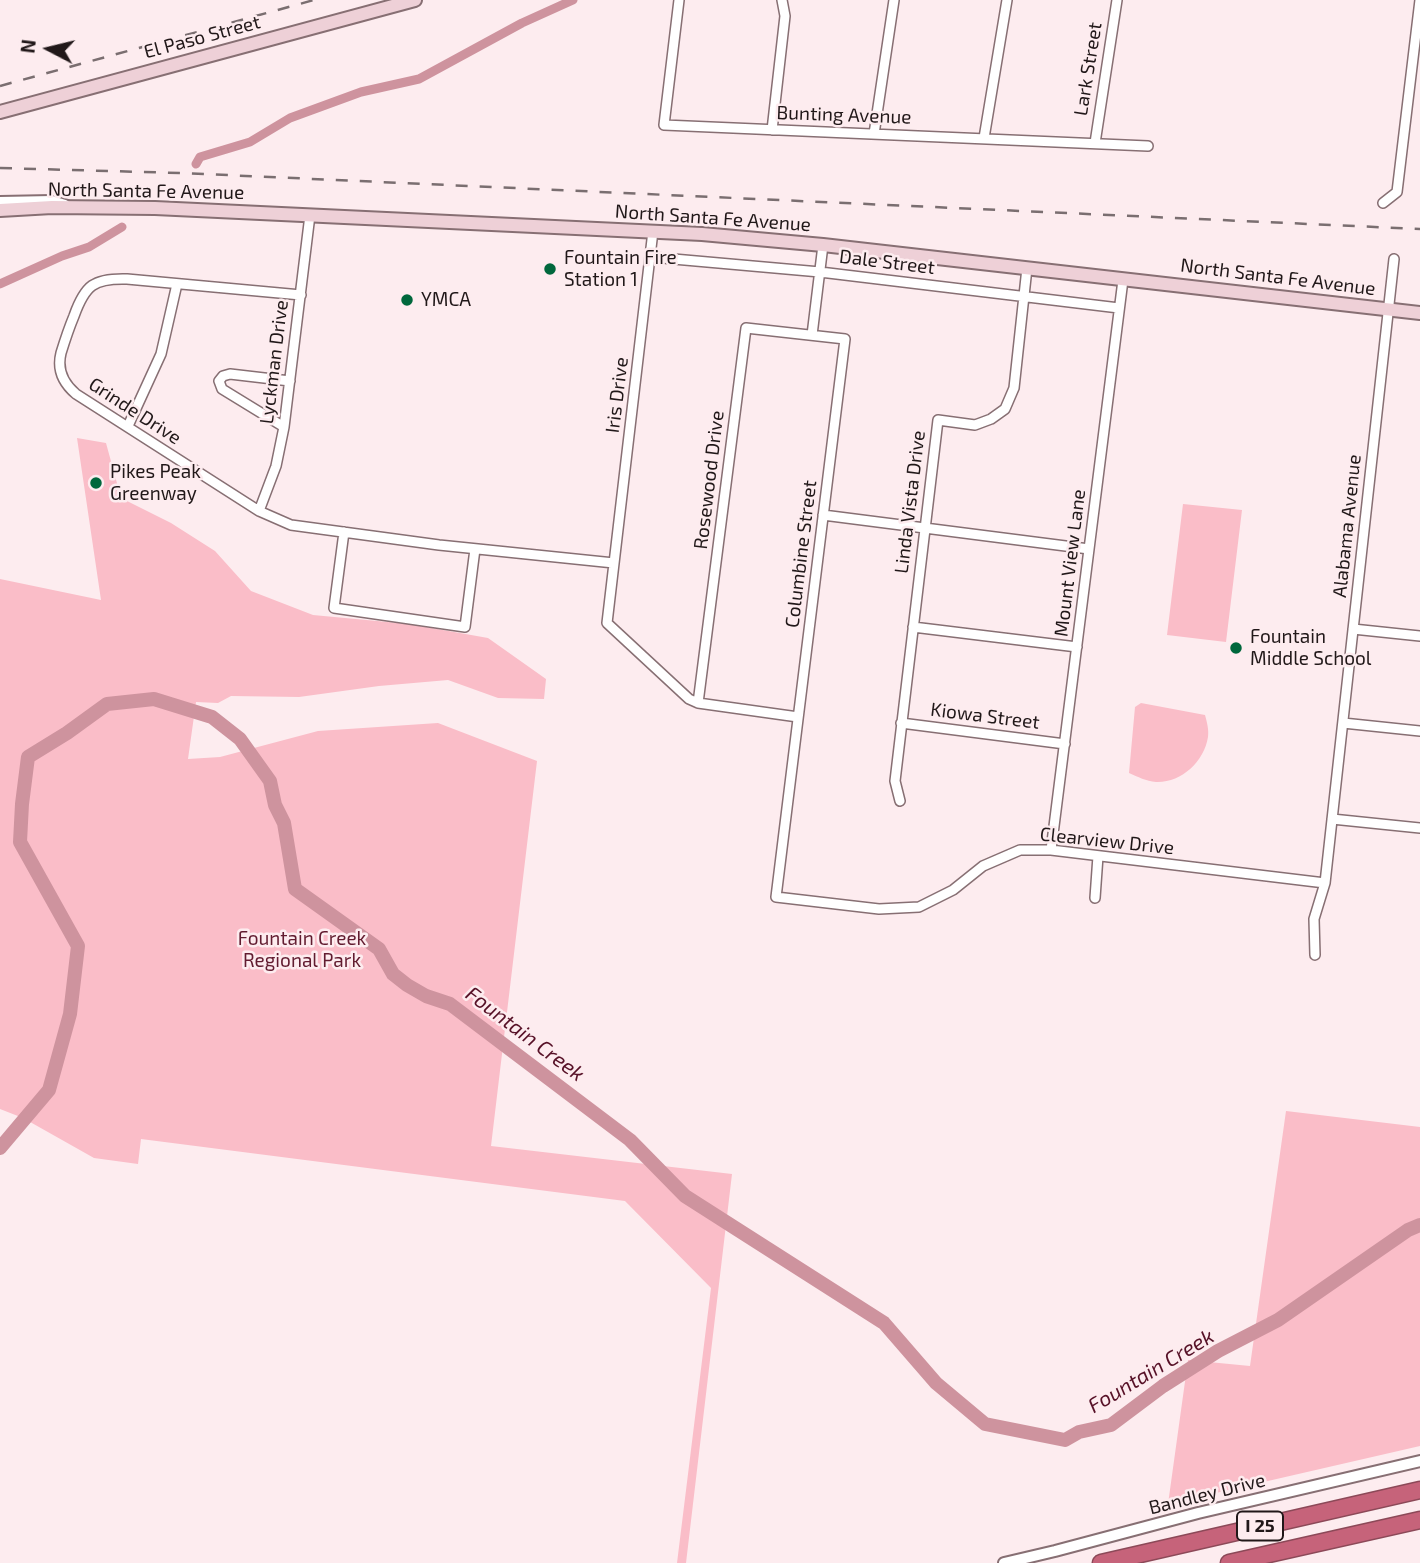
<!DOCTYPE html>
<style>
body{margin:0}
#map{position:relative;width:1420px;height:1563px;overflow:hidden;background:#fdecef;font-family:"Exo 2",sans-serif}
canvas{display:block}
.north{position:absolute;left:14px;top:14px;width:70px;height:70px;-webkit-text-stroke:5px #fdecef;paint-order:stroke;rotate:277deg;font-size:19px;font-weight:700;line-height:28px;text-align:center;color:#211819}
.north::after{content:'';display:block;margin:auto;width:24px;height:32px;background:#211819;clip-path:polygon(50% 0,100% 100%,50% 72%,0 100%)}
</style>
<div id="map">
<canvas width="1420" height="1563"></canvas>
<div class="north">N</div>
</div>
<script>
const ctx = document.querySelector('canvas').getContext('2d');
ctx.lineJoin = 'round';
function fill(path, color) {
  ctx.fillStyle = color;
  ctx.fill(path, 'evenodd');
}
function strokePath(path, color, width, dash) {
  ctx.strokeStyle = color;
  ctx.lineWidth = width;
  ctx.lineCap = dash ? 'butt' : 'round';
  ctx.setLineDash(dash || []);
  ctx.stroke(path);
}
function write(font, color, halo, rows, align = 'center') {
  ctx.font = font + ' "Exo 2",sans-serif';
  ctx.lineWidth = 5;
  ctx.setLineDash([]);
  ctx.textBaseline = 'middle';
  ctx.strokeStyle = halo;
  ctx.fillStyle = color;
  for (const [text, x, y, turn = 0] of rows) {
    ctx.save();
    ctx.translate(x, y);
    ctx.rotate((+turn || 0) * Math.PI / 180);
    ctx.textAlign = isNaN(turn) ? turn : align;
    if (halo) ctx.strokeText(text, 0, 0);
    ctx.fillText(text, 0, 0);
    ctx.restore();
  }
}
const green = new Path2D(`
 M77,438L106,443L121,498L171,523L215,551L251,591L313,615L409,624L488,638L546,679L544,699L498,698L448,680L379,686L299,697L231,696L218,703L196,702L188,759L220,757L318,731L438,723L537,761L491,1146L732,1174L686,1563H677L711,1288L625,1201L141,1139L138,1164L94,1158L23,1118L0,1109V579L101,600Z
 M1183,504L1242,510L1226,642L1167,635Z
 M1141,703L1205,715C1207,722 1209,730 1208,737C1204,762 1181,783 1156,782C1146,781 1138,777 1129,773L1135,707Z
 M1286,1111L1420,1127V1446L1168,1504L1188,1360L1250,1366Z`);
const canal = new Path2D(`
 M196,164L200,157L250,142L290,118L361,92L419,79L522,23L573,0
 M0,284L62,256L89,247L122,227`);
const river = new Path2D(`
 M0,1148L49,1090L70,1014L78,946L20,842L22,804L28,757L67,733L107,704L154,699L212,717L240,739L270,781L275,805L284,823L295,889L379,949L393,974L407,985L426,996L450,1004L630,1140L685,1196L884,1323L936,1383L985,1424L1065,1440L1079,1432L1111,1425L1163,1386L1218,1351L1278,1320L1408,1230L1420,1225`);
const minor = new Path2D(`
 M679,0L664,125L1148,146
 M772,130L785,16L782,0
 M874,134L894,0
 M984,138L1007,0
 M1095,143L1117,0
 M1383,203L1397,192L1420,0
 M653,231L607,623L689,699L698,703L798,717
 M651,257L820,272L1119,308
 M301,295L127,279C94,278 85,285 74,316C69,328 65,340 61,353C57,369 63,383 76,394L259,511L291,525L439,545L614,563
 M812,335L823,245
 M128,426L161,354L177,284
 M284,427L222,389L219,381L223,376L230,374L290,381
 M259,511L276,466L284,427L310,215
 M823,515L1089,549
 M344,532L334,608L465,627L475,549
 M913,627L1077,647
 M1353,629L1420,636
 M698,703L746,328L845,339L776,897L879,909L919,907L953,890L983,866L1020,850H1051L1325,883
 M901,723L1065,744
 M1343,723L1420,731
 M900,801L895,781L938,420L975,425L991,419L1005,409L1014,388L1027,268
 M1332,819L1420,828
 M1051,850L1123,280
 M1095,898L1098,856
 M1315,955L1314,919L1325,883L1394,259`);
const tertiary = new Path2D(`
 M0,202L52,201L65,205
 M1004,1563L1055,1551L1198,1513L1420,1461`);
const secondary = new Path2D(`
 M0,112L415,0
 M0,210L52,207L155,208L702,234L823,245L1420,313`);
const motorway = new Path2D(`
 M1101,1563L1420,1490
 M1229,1563L1420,1520`);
const rail = new Path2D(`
 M0,86L314,0
 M0,168L181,173L1420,229`);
const markers = [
 [550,269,7,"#00673c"],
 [407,300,7,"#00673c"],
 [96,483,7,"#00673c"],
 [1236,648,7,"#00673c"]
];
const shields = [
 [1260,1526,46]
];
const shieldNames = [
 ["I 25",1260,1526]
];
const streetNames = [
 ["El Paso Street",202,37,-15],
 ["Lark Street",1088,69,-81],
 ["Bunting Avenue",844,115,2],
 ["North Santa Fe Avenue",146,191,1],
 ["North Santa Fe Avenue",713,218,4],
 ["Dale Street",887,262,7],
 ["North Santa Fe Avenue",1278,277,7],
 ["Lyckman Drive",274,362,-83],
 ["Iris Drive",617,395,-83],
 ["Grinde Drive",135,411,33],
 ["Rosewood Drive",709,480,-83],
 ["Linda Vista Drive",910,502,-83],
 ["Alabama Avenue",1347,526,-84],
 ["Columbine Street",801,554,-83],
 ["Mount View Lane",1070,563,-83],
 ["Kiowa Street",985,716,7],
 ["Clearview Drive",1107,841,6],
 ["Bandley Drive",1207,1494,-14]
];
const poiNames = [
 ["Fountain Fire",564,258],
 ["Station 1",564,280],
 ["YMCA",421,300],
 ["Pikes Peak",110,472],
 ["Greenway",110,494],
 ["Fountain",1250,637],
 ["Middle School",1250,659]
];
const parkNames = [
 ["Fountain Creek",302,939],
 ["Regional Park",302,961]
];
const waterNames = [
 ["Fountain Creek",525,1034,37],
 ["Fountain Creek",1151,1371,-31]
];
fill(green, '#fabdc8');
strokePath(canal, '#ce939e', 9);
strokePath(river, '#ce939e', 14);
strokePath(minor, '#876f73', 12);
strokePath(tertiary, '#876f73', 14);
strokePath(secondary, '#876f73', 16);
strokePath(motorway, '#8c4958', 19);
strokePath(minor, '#fff', 9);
strokePath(tertiary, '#fff', 10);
strokePath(secondary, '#eed0d7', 12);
strokePath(motorway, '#c6637a', 16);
strokePath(rail, '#7a6e70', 2.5, [12, 12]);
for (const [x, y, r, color] of markers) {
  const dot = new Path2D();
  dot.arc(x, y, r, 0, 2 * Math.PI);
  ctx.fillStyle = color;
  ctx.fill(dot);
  strokePath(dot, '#fdecef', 2.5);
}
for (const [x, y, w] of shields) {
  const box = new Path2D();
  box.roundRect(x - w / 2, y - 14.5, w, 29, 5);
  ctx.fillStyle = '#fdecef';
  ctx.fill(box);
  strokePath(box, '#211819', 2);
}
write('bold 18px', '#211819', null, shieldNames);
write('19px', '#211819', '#fdecef', streetNames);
write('19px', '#211819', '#fdecef', poiNames, 'left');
write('19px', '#621c30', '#fdecef', parkNames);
write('italic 21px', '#571127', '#fdecef', waterNames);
</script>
